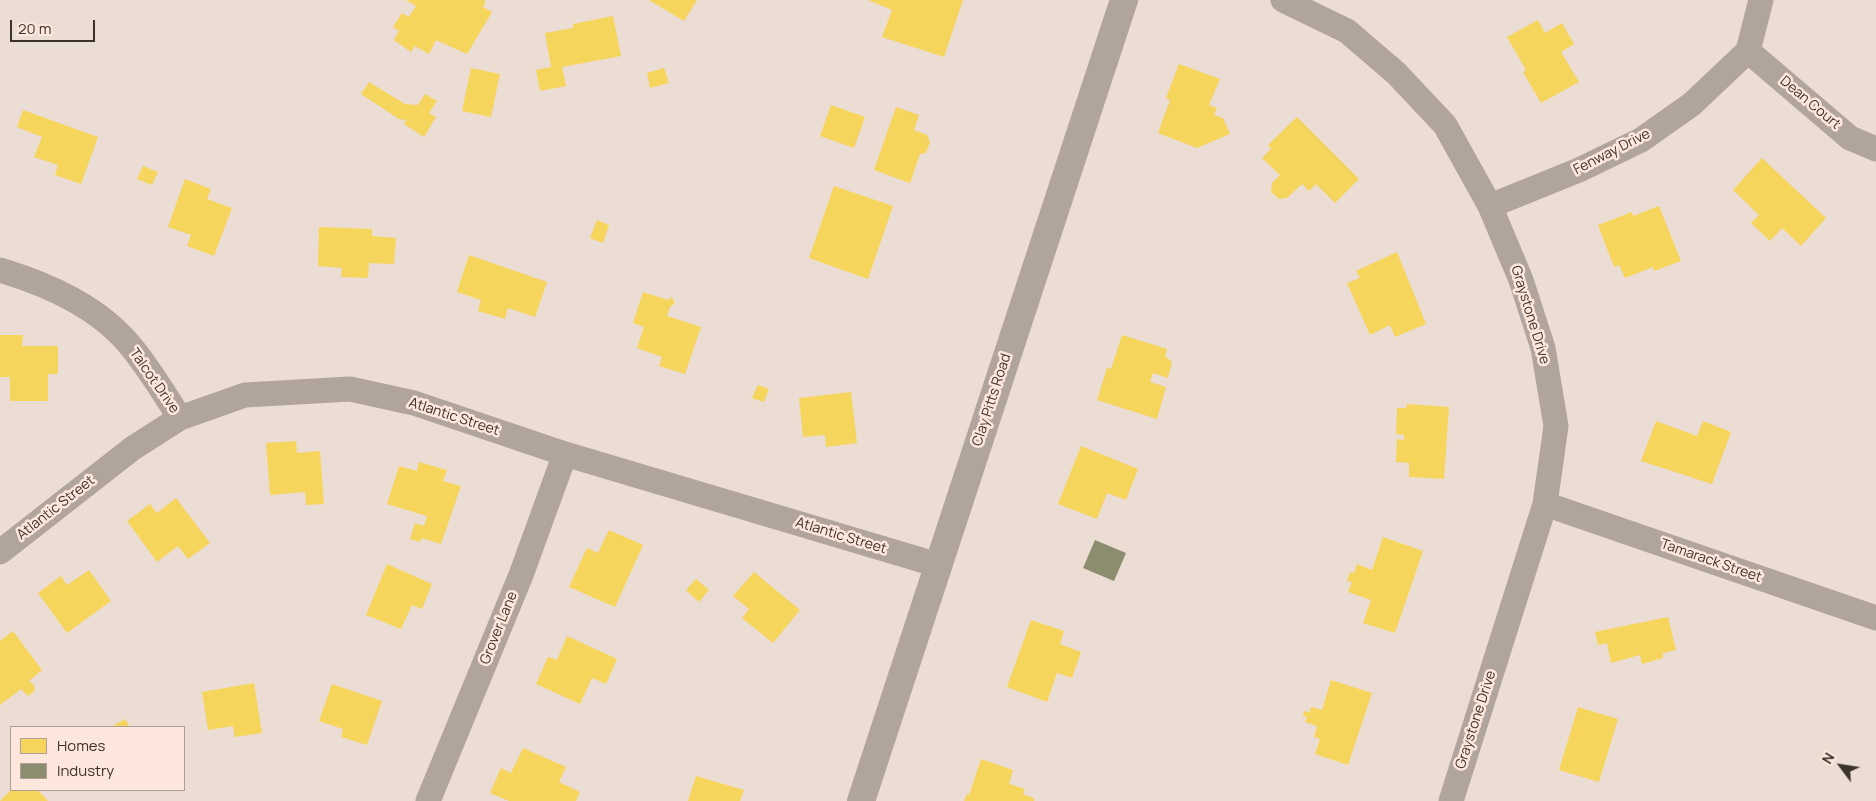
<!DOCTYPE html>
<style>
body{margin:0}
#map{position:relative;width:1876px;height:801px;overflow:hidden;background:#ebdcd4;font-family:Manrope,sans-serif}
canvas{display:block}
.legend{position:absolute;left:10px;top:726px;width:175px;height:65px;box-sizing:border-box;background:#fde7dc;border:1px solid #b09f96;margin:0;padding:6px 9px;list-style:none;font-size:15px;color:#3c322c}
.legend li{display:flex;align-items:center;gap:10px;height:25px}
.legend b{width:25px;border:1px solid #b09f96}
.north{position:absolute;left:1816px;top:741px;width:50px;height:50px;-webkit-text-stroke:4px #fde7dc;paint-order:stroke;rotate:301deg;font-size:14px;font-weight:700;line-height:20px;text-align:center;color:#3c322c}
.north::after{content:'';display:block;margin:auto;width:18px;height:22px;background:#3c322c;clip-path:polygon(50% 0,100% 100%,50% 72%,0 100%)}
.scale{position:absolute;left:10px;top:20px;width:85px;height:22px;box-sizing:border-box;border:2px solid #3c322c;border-top:0;padding-left:6px;font-size:15px;line-height:18px;white-space:nowrap;color:#3c322c;-webkit-text-stroke:4px #fde7dc;paint-order:stroke}
</style>
<div id="map">
<canvas width="1876" height="801"></canvas>
<ul class="legend">
<li><b style="height:14px;background:#f6d55c"></b>Homes</li>
<li><b style="height:14px;background:#8c8c6e"></b>Industry</li>
</ul>
<div class="north">N</div>
<div class="scale">20 m</div>
</div>
<script>
const ctx = document.querySelector('canvas').getContext('2d');
ctx.lineJoin = 'round';
function fill(path, color) {
  ctx.fillStyle = color;
  ctx.fill(path, 'evenodd');
}
function strokePath(path, color, width, dash) {
  ctx.strokeStyle = color;
  ctx.lineWidth = width;
  ctx.lineCap = dash ? 'butt' : 'round';
  ctx.setLineDash(dash || []);
  ctx.stroke(path);
}
function write(font, color, halo, rows, align = 'center') {
  ctx.font = font + ' Manrope,sans-serif';
  ctx.lineWidth = 5;
  ctx.setLineDash([]);
  ctx.textBaseline = 'middle';
  ctx.strokeStyle = halo;
  ctx.fillStyle = color;
  for (const [text, x, y, turn = 0] of rows) {
    ctx.save();
    ctx.translate(x, y);
    ctx.rotate((+turn || 0) * Math.PI / 180);
    ctx.textAlign = isNaN(turn) ? turn : align;
    if (halo) ctx.strokeText(text, 0, 0);
    ctx.fillText(text, 0, 0);
    ctx.restore();
  }
}
const homes = new Path2D(`
 M406,0H483L486,2L483,7L492,12L467,54L436,40L429,54L415,46L411,52L394,40L399,31L393,27L402,13L409,17L416,6Z
 M649,0H697L684,21Z
 M868,0H963L944,57L882,37L892,10Z
 M613,16L621,56L562,67L566,86L540,91L536,70L551,67L545,33L573,28V24Z
 M1538,20L1545,33L1562,23L1574,44L1561,52L1579,82L1541,103L1523,72L1526,70L1507,37Z
 M1179,64L1220,79L1209,105L1217,108L1214,115L1223,118L1230,134L1197,148L1158,133L1170,100L1166,98Z
 M471,68L500,74L491,117L462,111Z
 M664,68L669,83L650,88L647,73Z
 M369,82L405,104L418,105L425,94L437,101L429,113L436,117L424,137L404,124L406,120L399,119L361,94Z
 M831,105L865,117L854,148L820,136Z
 M896,107L919,115L914,130L927,135L930,142L926,153L920,154L910,183L874,170Z
 M23,110L98,137L81,184L55,175L58,165L34,157L42,137L17,127Z
 M1297,117L1359,179L1335,203L1316,184L1309,191L1302,184L1287,198L1279,199L1271,192L1272,183L1280,175L1262,158L1271,149L1268,145Z
 M1762,158L1826,218L1801,246L1782,228L1770,241L1751,223L1759,215L1733,190Z
 M143,166L158,172L152,185L137,179Z
 M185,179L211,189L207,199L232,208L214,256L187,246L191,235L168,227Z
 M834,186L893,206L868,279L809,258Z
 M1659,206L1681,261L1654,271L1653,267L1625,278L1619,265L1614,267L1598,225L1632,212L1633,216Z
 M597,220L609,225L603,243L590,238Z
 M319,227L372,229V236L396,238L394,264L369,263L368,278L341,277L342,268L318,266Z
 M1397,252L1426,324L1395,337L1390,325L1370,335L1347,283L1360,278L1356,271Z
 M469,255L547,282L535,317L508,308L505,319L478,311L481,300L457,292Z
 M643,292L668,300L672,297L675,303L670,307L667,316L701,327L685,374L659,366L662,357L637,348L644,327L633,323Z
 M0,335H23L22,346H58V374H48V401H10V377H0Z
 M1122,335L1167,349L1165,356L1172,362L1168,378L1153,373L1150,382L1166,387L1157,419L1097,400L1107,368L1111,369Z
 M758,385L769,389L764,402L752,398Z
 M851,392L857,443L826,447L825,435L803,437L799,398Z
 M1407,404L1449,407L1444,479L1409,477V463L1396,462L1397,439L1404,440V435L1396,434L1397,408H1406Z
 M1656,421L1697,436L1703,421L1731,432L1712,484L1641,461Z
 M296,441L297,453L320,451L324,504L306,505L305,492L270,495L266,443Z
 M1081,446L1138,469L1126,500L1107,493L1097,519L1058,504Z
 M419,462L447,470L443,481L461,486L441,544L422,538L420,542L410,539L415,523L424,526L427,516L387,504L399,466L417,471Z
 M176,498L210,543L188,559L178,546L157,562L127,521L150,504L157,513Z
 M609,530L643,545L615,607L569,587L587,548L598,553Z
 M1383,537L1423,551L1395,633L1363,623L1371,600L1348,592L1352,582L1347,581L1350,572L1354,573L1357,564L1372,570Z
 M387,564L432,584L422,609L412,605L401,629L366,615Z
 M89,570L111,601L67,633L38,593L61,576L67,585Z
 M754,572L800,610L773,643L742,618L749,609L733,596Z
 M696,579L709,590L699,602L686,590Z
 M1668,617L1676,650L1663,653V658L1642,664L1640,655L1611,663L1607,643L1598,645L1595,632Z
 M1031,620L1064,631L1060,644L1081,652L1072,678L1057,673L1047,702L1007,687Z
 M13,631L42,670L29,681L34,685L35,691L28,696L21,689L0,705V641Z
 M567,636L617,659L606,684L592,678L580,704L536,684L548,657L557,660Z
 M1331,680L1372,693L1348,765L1315,754L1320,739L1314,737L1317,726L1305,722L1307,717L1303,716L1304,711L1310,712L1311,707L1322,710Z
 M254,683L262,733L235,737L233,726L208,730L202,692Z
 M332,684L382,701L367,745L341,737L343,729L319,721Z
 M1578,707L1618,719L1599,782L1559,770Z
 M125,719L130,727H111Z
 M523,748L566,767L559,782L580,792L576,801H509L490,793L501,768L511,773Z
 M981,759L1013,770L1009,784L1025,789L1023,794L1035,799L1034,801H964L967,794L969,795Z
 M696,776L744,790L740,801H688Z
 M11,790H38L48,801H0Z`);
const industry = new Path2D(`
 M1095,540L1126,553L1114,581L1083,568Z`);
const minor = new Path2D(`
 M1283,0L1347,31L1396,73L1445,125L1490,206L1521,280L1543,348L1556,426L1545,504L1451,801
 M1748,51L1850,138L1876,149
 M1490,206L1579,170L1641,140L1692,104L1748,51L1761,0
 M0,270C49,285 100,307 133,349C150,370 165,395 180,418
 M1545,504L1876,618
 M0,552L133,448L180,418L245,395L350,389L414,403L565,454L938,565
 M428,801L521,575L565,454`);
const tertiary = new Path2D(`
 M861,801L1124,0`);
const streetNames = [
 ["Dean Court",1810,103,40],
 ["Fenway Drive",1612,152,-27],
 ["Graystone Drive",1530,315,73],
 ["Talcot Drive",154,381,55],
 ["Clay Pitts Road",992,400,-72],
 ["Atlantic Street",454,417,18],
 ["Atlantic Street",56,508,-38],
 ["Atlantic Street",841,536,17],
 ["Tamarack Street",1711,561,19],
 ["Grover Lane",499,628,-68],
 ["Graystone Drive",1476,720,-72]
];
fill(homes, '#f6d55c');
fill(industry, '#8c8c6e');
strokePath(minor, '#b1a49c', 25);
strokePath(tertiary, '#b1a49c', 28);
write('14px', '#3c322c', '#fde7dc', streetNames);
</script>
